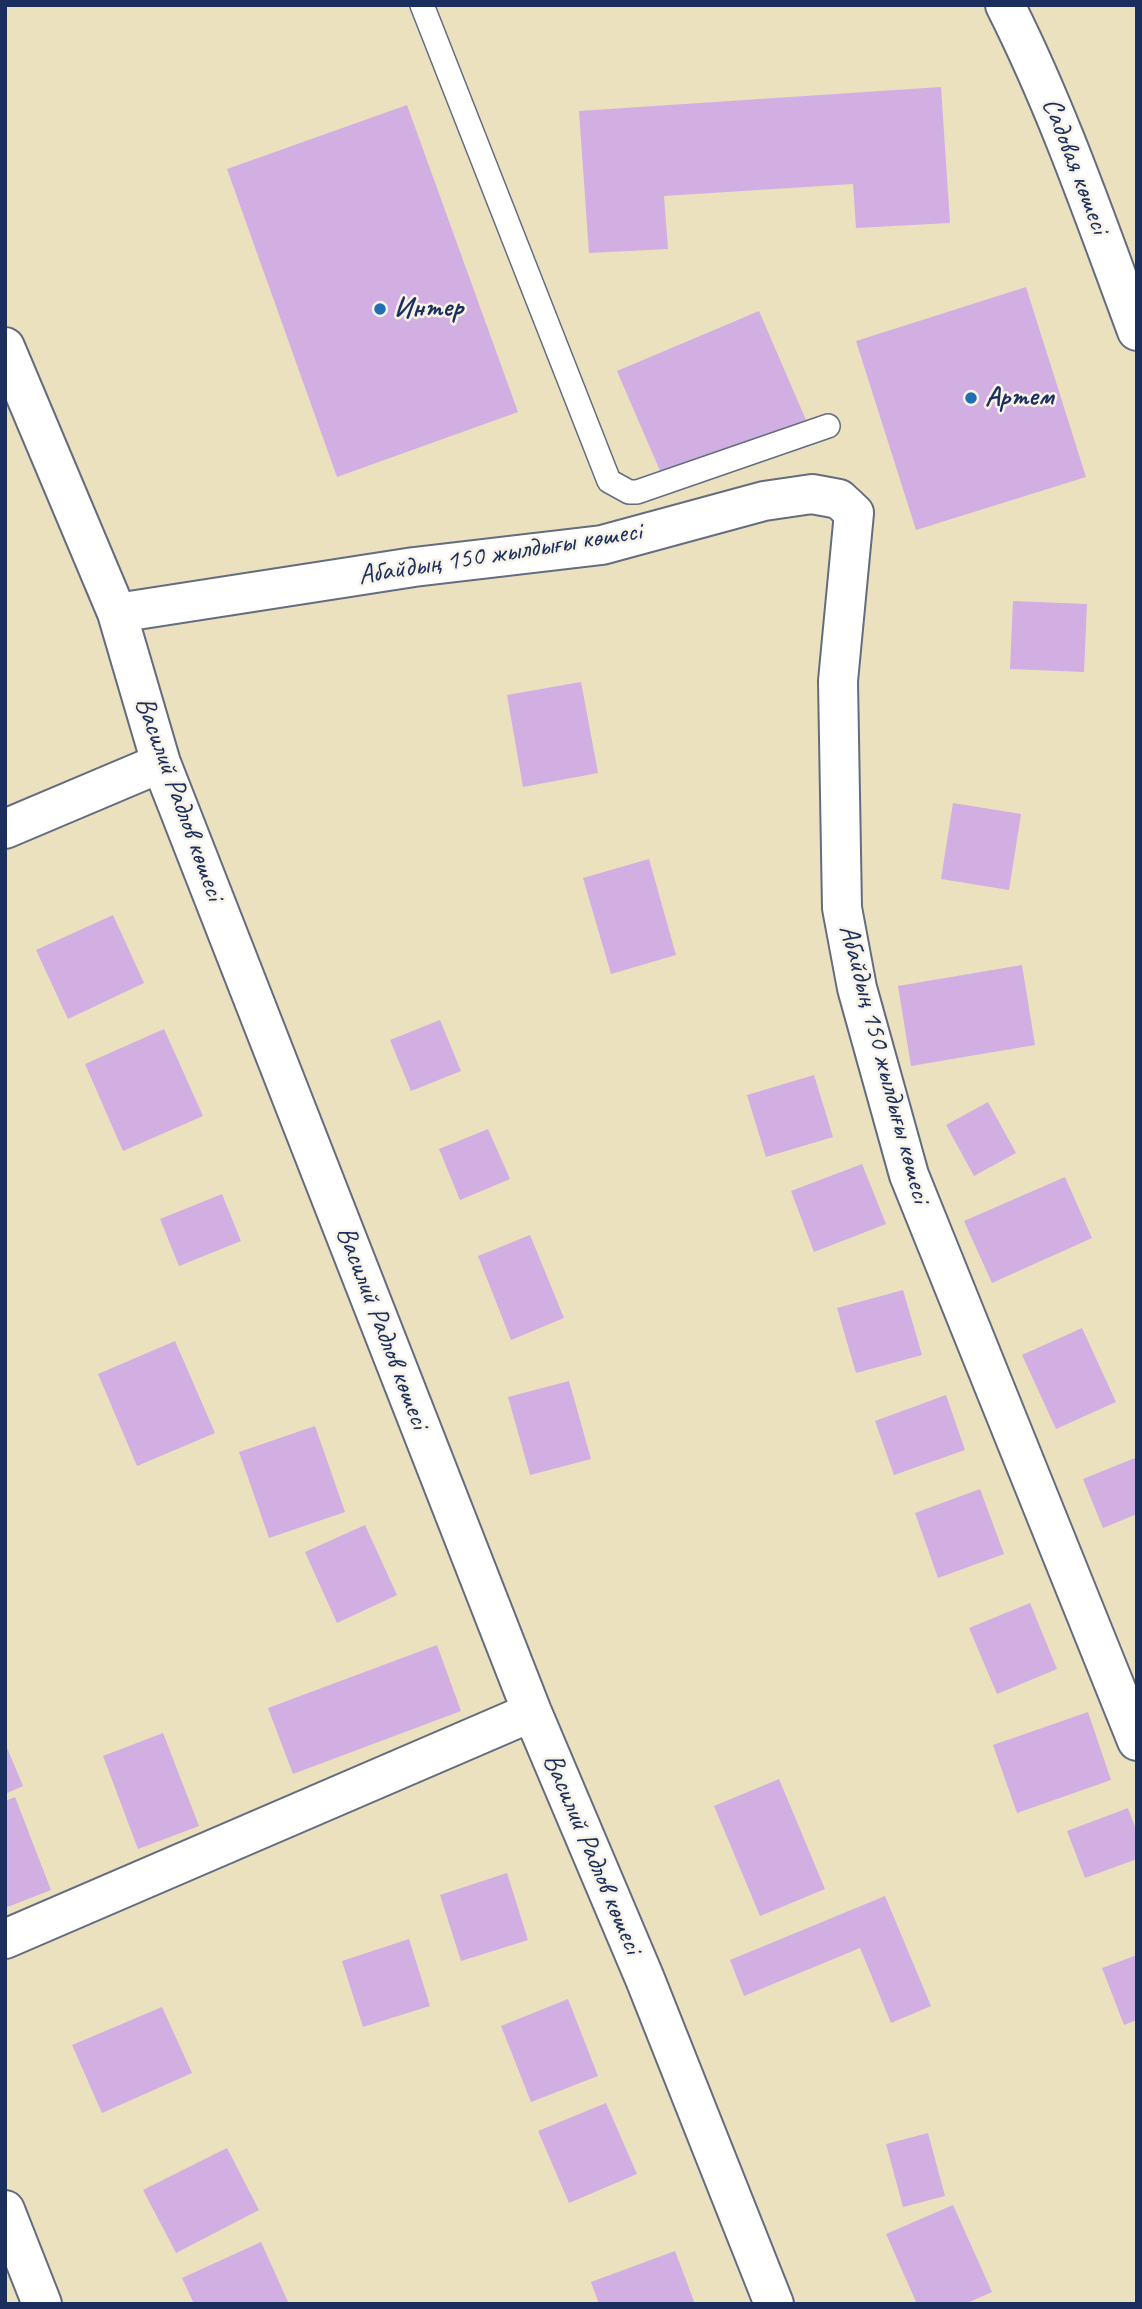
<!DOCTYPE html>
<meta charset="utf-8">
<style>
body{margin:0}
#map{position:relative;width:1142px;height:2309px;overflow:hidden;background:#ebe1bf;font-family:Caveat,sans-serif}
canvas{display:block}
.frame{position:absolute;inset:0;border:7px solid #1b2f5e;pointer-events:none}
</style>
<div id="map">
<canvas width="1142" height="2309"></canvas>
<div class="frame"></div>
</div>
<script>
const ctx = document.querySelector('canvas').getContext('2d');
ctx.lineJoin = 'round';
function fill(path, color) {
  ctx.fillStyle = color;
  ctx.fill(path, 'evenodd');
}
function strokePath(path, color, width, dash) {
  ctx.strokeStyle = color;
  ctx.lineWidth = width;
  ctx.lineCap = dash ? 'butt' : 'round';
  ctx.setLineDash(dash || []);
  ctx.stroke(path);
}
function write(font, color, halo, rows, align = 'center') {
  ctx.font = font + ' Caveat,sans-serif';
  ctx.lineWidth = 5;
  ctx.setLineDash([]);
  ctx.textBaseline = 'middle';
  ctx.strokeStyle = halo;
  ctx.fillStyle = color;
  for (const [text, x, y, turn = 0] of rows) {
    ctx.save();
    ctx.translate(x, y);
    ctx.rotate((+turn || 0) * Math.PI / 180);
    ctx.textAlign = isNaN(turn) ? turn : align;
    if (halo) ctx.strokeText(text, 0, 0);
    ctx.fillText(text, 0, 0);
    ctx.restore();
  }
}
const building = new Path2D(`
 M941,87L950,223L856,228L853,184L664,196L668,249L589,253L579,111Z
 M407,105L518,412L337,477L227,169Z
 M1026,287L1086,477L916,530L856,341Z
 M759,311L806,420L664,480L617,371Z
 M1013,601L1087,604L1084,672L1010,669Z
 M581,682L598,773L523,787L507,695Z
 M953,803L1021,814L1009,890L941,879Z
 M649,859L676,955L611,974L583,878Z
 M113,915L144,983L68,1019L36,950Z
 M1022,965L1035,1045L911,1066L898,986Z
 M440,1020L461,1071L411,1091L390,1040Z
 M164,1029L203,1116L123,1151L85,1064Z
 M814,1075L833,1137L766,1157L747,1095Z
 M988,1102L1016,1153L974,1176L946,1125Z
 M488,1129L510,1179L460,1200L439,1149Z
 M862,1164L886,1224L814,1252L791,1191Z
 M1065,1177L1092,1238L992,1283L964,1221Z
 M222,1194L241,1241L179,1266L160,1219Z
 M530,1235L564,1318L511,1340L478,1256Z
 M903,1290L922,1355L856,1373L837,1308Z
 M1082,1328L1116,1402L1056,1429L1022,1355Z
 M175,1341L215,1433L137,1466L98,1374Z
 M569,1381L591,1459L530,1475L508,1397Z
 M946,1395L965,1450L894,1475L875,1421Z
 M315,1426L345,1512L269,1538L239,1452Z
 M1135,1458L1137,1514L1103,1528L1083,1479Z
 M980,1489L1004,1554L938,1578L915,1513Z
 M365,1525L397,1595L337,1623L305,1552Z
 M1030,1603L1057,1669L997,1694L969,1628Z
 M437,1645L461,1711L293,1774L268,1708Z
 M1088,1712L1111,1780L1017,1813L993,1745Z
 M163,1733L199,1826L138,1849L103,1756Z
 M5,1743L23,1786L5,1794Z
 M779,1779L825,1889L760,1916L714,1806Z
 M15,1797L51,1890L5,1908V1801Z
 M1128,1808L1137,1832V1859L1085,1878L1067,1831Z
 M507,1873L528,1940L461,1961L440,1895Z
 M885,1896L931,2006L891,2023L860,1948L744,1996L730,1960Z
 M409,1939L430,2006L363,2027L342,1961Z
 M1137,1955V2020L1124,2025L1102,1968Z
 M568,1999L598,2076L531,2102L501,2026Z
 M162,2007L192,2073L102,2113L72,2045Z
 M606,2103L637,2174L569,2203L538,2131Z
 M928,2133L945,2196L903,2207L886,2144Z
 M227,2148L259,2210L176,2253L143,2190Z
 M953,2205L992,2292L965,2304H917L886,2234Z
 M261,2242L289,2304H194L182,2278Z
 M675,2251L695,2304H599L591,2282Z`);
const lane = new Path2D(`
 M422,5L609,481L629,492H637L828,426`);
const street = new Path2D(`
 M1005,5C1058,110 1096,221 1137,331
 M5,347L117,613L161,763L532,1712L645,1979L774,2304
 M117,613L414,567L602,545L764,501L812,494L839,499L854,513L838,681L842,908L857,988L909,1175L1137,1741
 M5,829L161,763
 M5,1939L532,1712
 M5,2210L42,2304`);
const markers = [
 [380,309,7,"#1f6fb2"],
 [971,398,7,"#1f6fb2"]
];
const streetNames = [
 ["Садовая көшесі",1075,166,69],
 ["Абайдың 150 жылдығы көшесі",500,554,-9],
 ["Василий Радлов көшесі",179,799,70],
 ["Абайдың 150 жылдығы көшесі",884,1064,75],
 ["Василий Радлов көшесі",382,1328,69],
 ["Василий Радлов көшесі",592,1854,67]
];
const poiNames = [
 ["Интер",394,309],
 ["Артем",985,398]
];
fill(building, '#d1afe2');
strokePath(lane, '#646d80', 26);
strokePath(street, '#646d80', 42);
strokePath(lane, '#fff', 23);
strokePath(street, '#fff', 38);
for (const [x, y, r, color] of markers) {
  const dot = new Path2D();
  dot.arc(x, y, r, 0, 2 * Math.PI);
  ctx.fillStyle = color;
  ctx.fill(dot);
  strokePath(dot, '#f7f3e8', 2.5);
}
write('28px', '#1b2f5e', '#f7f3e8', streetNames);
write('bold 28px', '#1b2f5e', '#f7f3e8', poiNames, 'left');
</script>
